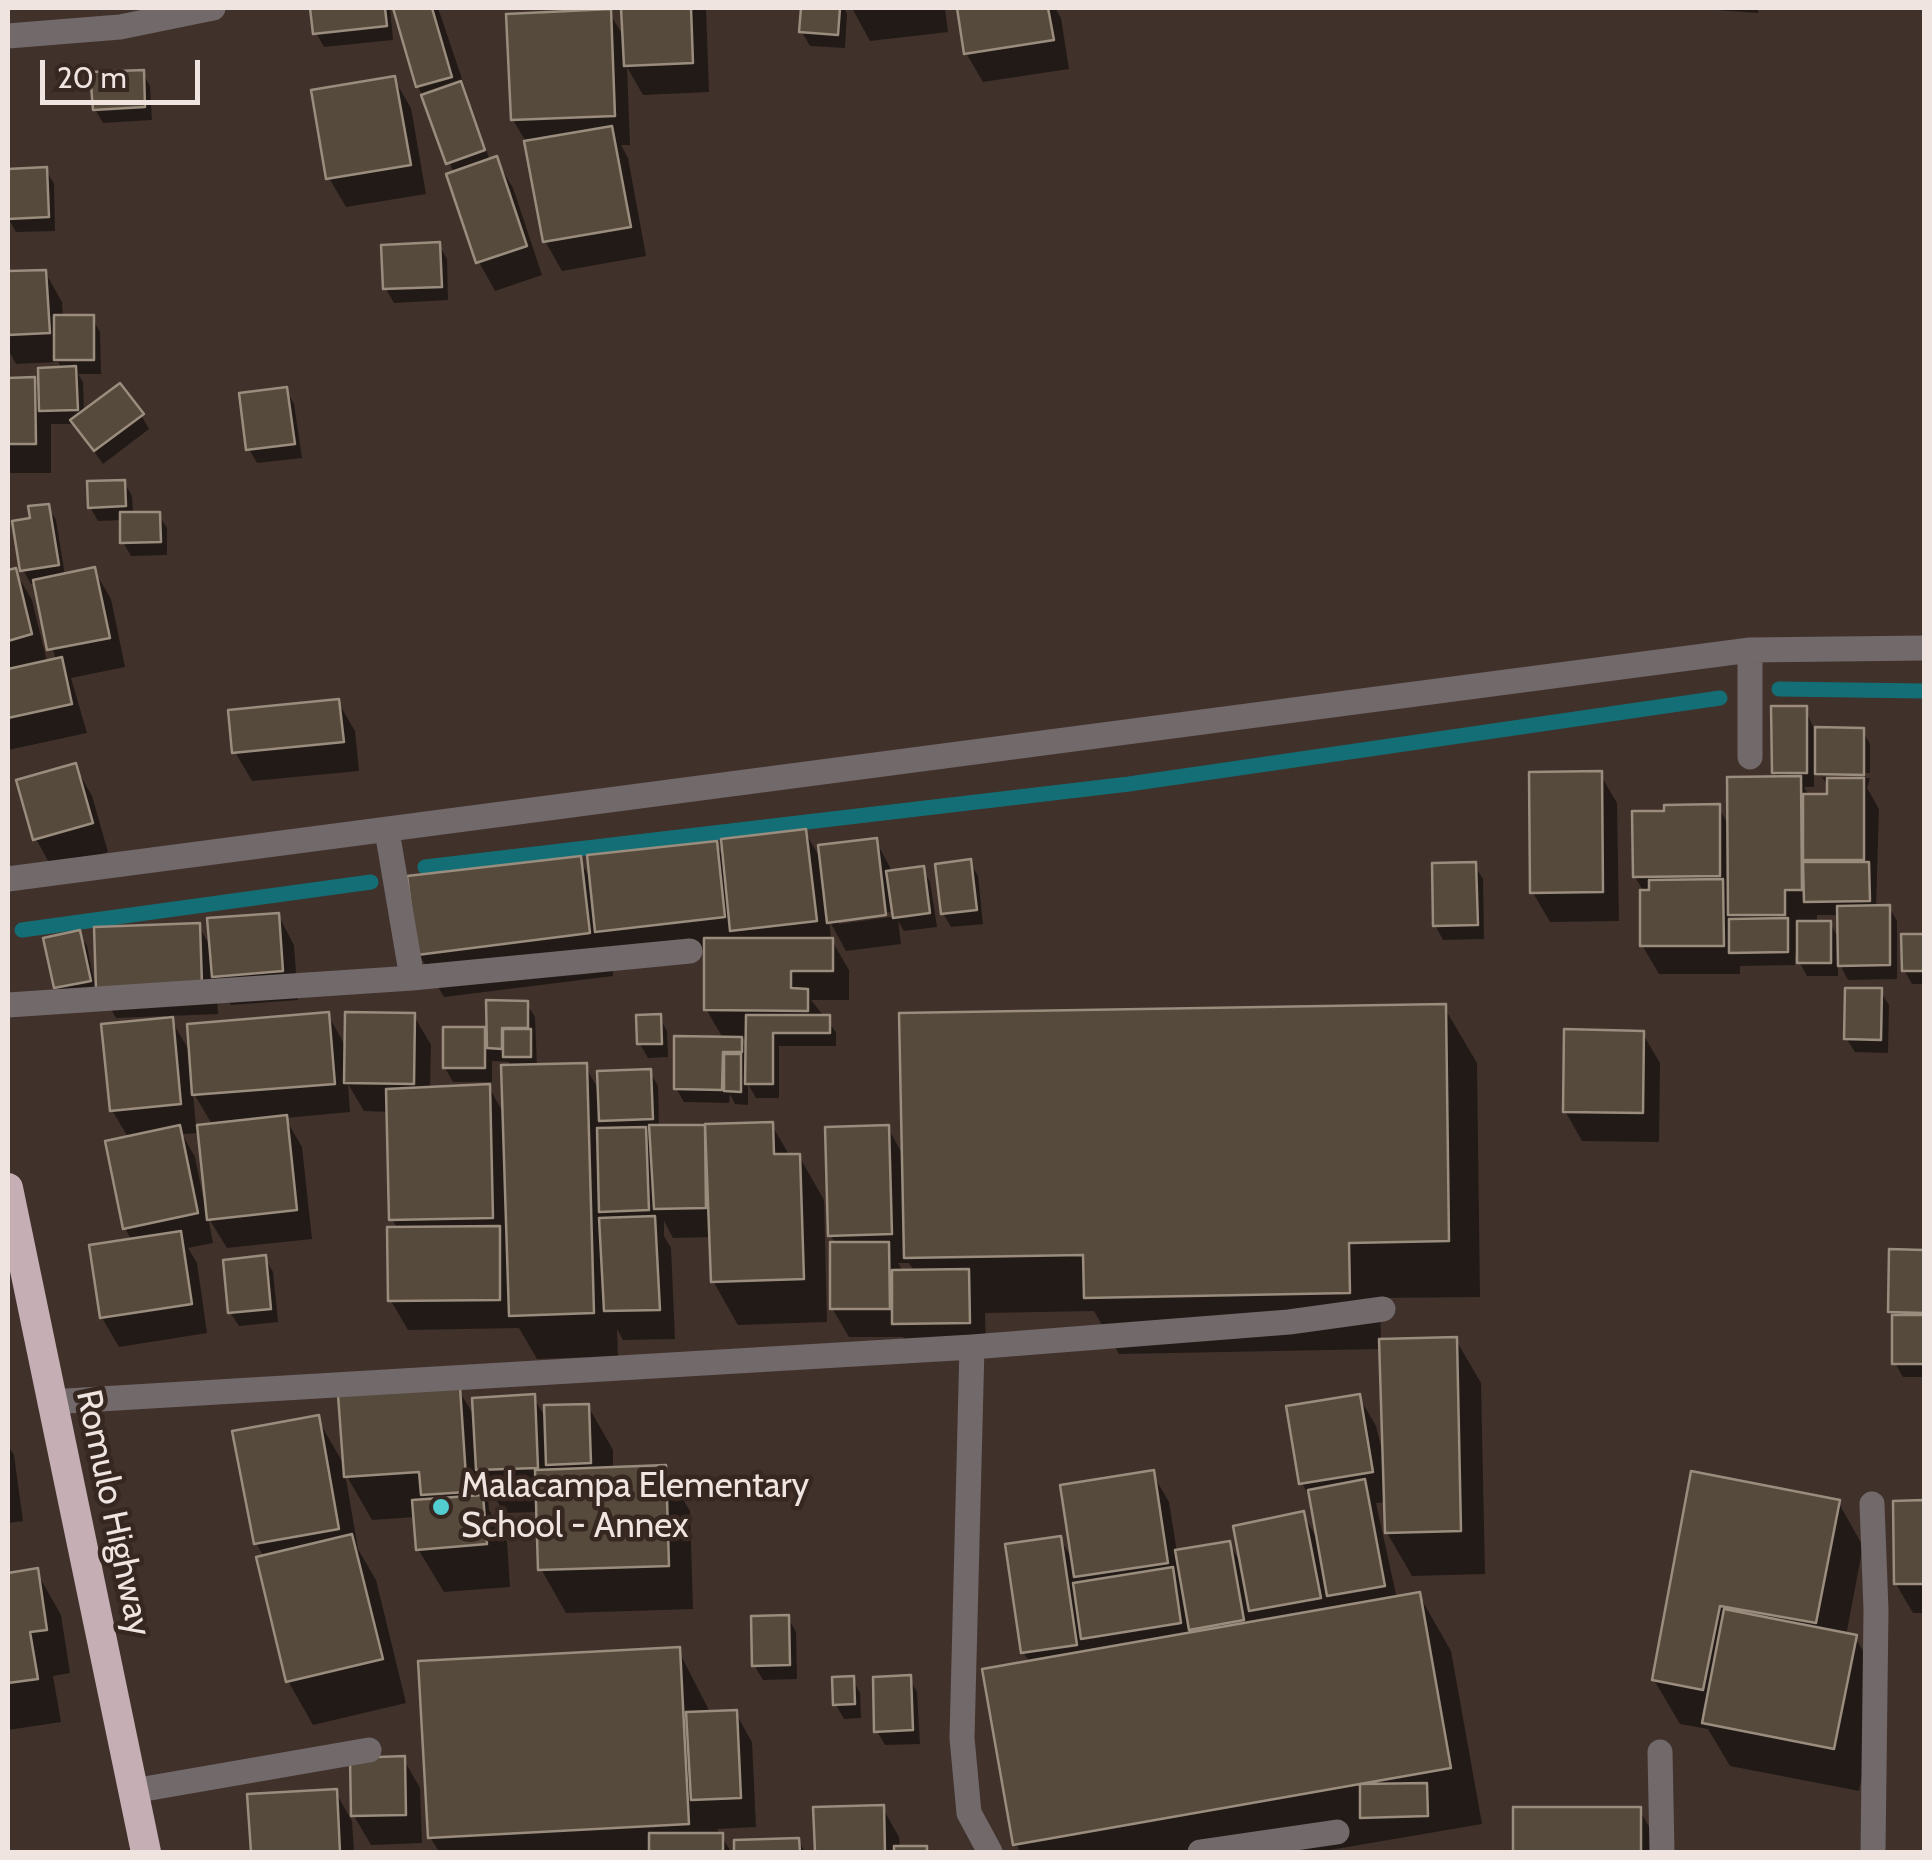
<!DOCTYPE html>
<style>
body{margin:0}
#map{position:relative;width:1932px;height:1860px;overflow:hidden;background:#41312b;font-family:Cabin,sans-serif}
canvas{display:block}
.frame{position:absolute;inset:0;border:10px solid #efe4e0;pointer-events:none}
.scale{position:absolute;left:40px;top:60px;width:160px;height:45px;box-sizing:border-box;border:5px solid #efe4e0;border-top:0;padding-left:12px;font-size:30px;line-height:35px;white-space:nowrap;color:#efe4e0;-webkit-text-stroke:8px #372721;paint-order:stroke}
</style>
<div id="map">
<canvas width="1932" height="1860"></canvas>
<div class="frame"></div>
<div class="scale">20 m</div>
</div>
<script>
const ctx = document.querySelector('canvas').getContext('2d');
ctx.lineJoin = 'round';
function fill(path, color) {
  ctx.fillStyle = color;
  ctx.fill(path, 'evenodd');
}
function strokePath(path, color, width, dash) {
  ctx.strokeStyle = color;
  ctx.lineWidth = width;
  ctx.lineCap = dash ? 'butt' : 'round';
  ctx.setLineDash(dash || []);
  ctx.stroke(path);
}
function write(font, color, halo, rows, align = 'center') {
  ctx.font = font + ' Cabin,sans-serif';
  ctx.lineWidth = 9;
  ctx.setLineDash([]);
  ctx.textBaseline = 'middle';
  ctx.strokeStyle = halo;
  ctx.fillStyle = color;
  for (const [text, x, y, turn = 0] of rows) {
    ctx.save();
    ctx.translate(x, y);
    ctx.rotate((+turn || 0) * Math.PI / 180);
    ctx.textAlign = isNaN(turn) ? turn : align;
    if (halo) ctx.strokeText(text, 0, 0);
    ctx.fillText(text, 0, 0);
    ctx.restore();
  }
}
const shadow = new Path2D(`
 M313,8H390L393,40L324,47L316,33Z
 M396,8H438L490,161L496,159L513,188L542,275L495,291L479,262L454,173L418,86Z
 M623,8H706L709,92L643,95L627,67L630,145H621L628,158L646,256L562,271L545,241L528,145L513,120L609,12L625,39Z
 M804,8H844L847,14L845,48L810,46L802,32Z
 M852,8H945L948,32L870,41Z
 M952,8H1055L1061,18L1069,69L983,82L966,53L959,9Z
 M1687,8H1758V13Z
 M142,72L150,86L152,120L103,123L95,109Z
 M394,79L411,108L426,194L346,207L329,178Z
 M46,170L54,184L55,231L16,232L8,218V172Z
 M439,245L447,259L448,300L394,303L386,289Z
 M45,272L62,302L63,318H92L100,332L101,374H78L83,382L84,413L141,415L149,429L103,464L75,424H51V473H8V380H34L41,394L62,369L58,362L16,364L8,349V274Z
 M286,390L294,404L302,458L257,463L249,449Z
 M124,482L132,496L133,514H158L167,528V555L131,556L123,542V520L98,521L90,507Z
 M47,506L56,520L65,576L94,570L111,599L125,667L71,678L87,733L8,750V572L15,571L32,600L47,662L56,661L36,583L31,584L23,570L33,520Z
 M338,702L355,731L359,771L252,781L235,752Z
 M1805,709L1814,729L1862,730L1870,744V773L1822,772V777L1870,778L1867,788L1879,809L1876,908L1889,907L1897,921V979L1848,980L1838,961V976H1807L1795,954V965L1740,966V974H1659L1642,945L1644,892L1635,877L1718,807L1730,827L1778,779L1774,772ZM1814,766L1829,787V797H1810L1804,787H1814ZM1817,915H1840V941L1830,923H1817Z
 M75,766L92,796L108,852L52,868L36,839Z
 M1600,774L1617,803L1619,921L1550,922L1533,893Z
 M805,832L823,863L876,841L893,873L922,868L930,882L937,927L904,931L898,921L901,944L846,951L829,920L831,939L849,970V1000H811L836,1032V1046H779V1098H756L748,1084V1105L735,1104L730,1094L729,1103L684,1102L676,1088L724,1040L706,1009V950L612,961L613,976L444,997L419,954L579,859L592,881L715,843L726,862ZM898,911V916L839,924V919ZM740,1039H748V1053Z
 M970,862L978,876L983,924L951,927L943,913Z
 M1474,865L1483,879L1484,939L1443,940L1435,925Z
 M278,915L294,945L298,1000L231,1005L216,980L218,1014L169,1016L191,1054L328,1015L347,1049L414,1016L431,1045L430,1090L489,1087L505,1116L509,1062L492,1061V1082H453L445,1068V1029H489L526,1003L535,1017L537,1067L585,1066L600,1092L650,1072L658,1086L659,1128H703L708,1137L771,1124L790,1156H799L824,1200L827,1322L738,1325L713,1281L712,1237L673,1238L664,1221V1236L671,1248L675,1339L623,1340L617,1329L618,1356L537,1359L519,1328L408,1330L391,1301L398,1229L392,1219L389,1112L364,1111L348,1084L350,1112L285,1118L302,1147L312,1239L227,1248L208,1217L213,1243L188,1248L197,1263L207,1333L119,1347L102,1318L132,1241L125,1228L129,1139L112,1110L166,1020L165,1016L116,1018L99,988L198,925L212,949ZM193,1092L213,1126L196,1128ZM200,1133L207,1196L203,1197L195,1157L182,1134Z
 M79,933L87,946L97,995L64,1001L56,987Z
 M1903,937H1924V984H1912L1904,970Z
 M1880,991L1889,1005L1888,1053L1855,1052L1846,1038Z
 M1444,1007L1477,1063L1480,1297L1380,1298L1381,1341L1456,1340L1481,1383L1485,1574L1412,1576L1386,1531V1502L1376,1503L1397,1599L1419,1595L1451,1651L1482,1824L1318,1852H1020L1016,1844L1030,1663L1023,1652L1060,1539L1075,1563L1152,1473L1169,1502L1177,1552L1229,1543L1243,1567L1303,1514L1319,1542L1312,1502L1302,1483L1359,1397L1376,1426L1385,1463L1382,1349L1119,1354L1094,1311L985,1313L986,1352H912L903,1337H849L832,1308L836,1244L830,1235L888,1128L904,1157ZM898,1263H909L915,1273H904Z
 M659,1017L667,1031L668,1057L648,1058L640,1044Z
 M1643,1034L1660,1063L1659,1142L1582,1141L1565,1111Z
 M1891,1252H1924V1377H1903L1895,1363Z
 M265,1258L273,1272L278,1322L239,1326L230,1312Z
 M458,1389L476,1419L533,1397L547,1420L588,1406L613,1450V1469L664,1468L690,1511L693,1609L566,1613L541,1569L539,1512L504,1513L487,1484L489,1510L507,1542L510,1587L444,1592L418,1549L416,1517L372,1520L345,1473L358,1549L376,1580L406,1703L313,1725L288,1681L264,1557L256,1543L317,1418L346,1468Z
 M8,1445L14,1455L23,1521L8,1523Z
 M1693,1474L1838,1502L1863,1546L1846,1636L1855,1637L1880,1681L1859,1791L1730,1766L1708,1729L1680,1724L1654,1680Z
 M1896,1503H1924V1613H1913L1896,1584Z
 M36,1571L61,1615L70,1673L53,1676L61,1722L8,1730V1575Z
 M788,1618L796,1632L797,1679L763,1680L754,1665Z
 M678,1650L711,1714L735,1712L752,1742L756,1827L717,1829L731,1852H439L430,1837Z
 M852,1678L860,1693L861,1718L844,1719L836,1705Z
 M909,1678L917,1692L920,1744L885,1745L877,1731Z
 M403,1758L420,1788L422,1843L371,1845L354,1816Z
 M335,1791L352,1821L354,1852H253L250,1797Z
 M882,1807L899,1837L900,1848H926L928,1852H817L816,1809Z
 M1516,1809H1639L1656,1839V1852H1516Z
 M798,1840L805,1852H737L736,1842Z`);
const stream = new Path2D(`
 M1779,689L1924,691
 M425,867L1129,784L1720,698
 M22,930L371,882`);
const building = new Path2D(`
 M310,8H385L387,26L313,34Z
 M393,8H432L452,77L416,87Z
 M621,8H691L693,63L624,66Z
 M801,8H840L838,35L799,32Z
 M957,8H1048L1054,40L964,54Z
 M611,9L615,116L511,120L506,14Z
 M144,70L145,107L93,110L90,72Z
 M395,76L411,165L326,179L311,90Z
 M461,81L485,150L446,164L421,95Z
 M612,126L631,227L543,242L524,141Z
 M497,156L527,246L476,263L446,174Z
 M47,167L49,217L8,219V169Z
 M440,242L442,287L383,289L381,245Z
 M46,270L50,333L8,335V271Z
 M54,315H94V360H54Z
 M76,366L78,410L39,411L38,368Z
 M35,377L36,444H8V378Z
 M120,383L144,414L94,451L70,420Z
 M287,387L295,444L246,450L239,393Z
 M125,480L126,506L88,508L87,481Z
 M49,504L59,565L20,571L12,521L30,518L28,506Z
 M120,512H160L161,542L120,543Z
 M95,567L110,638L47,650L33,580Z
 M16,568L32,634L8,641V570Z
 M62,657L72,704L8,718V669Z
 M339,699L344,742L232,753L228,710Z
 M1771,706H1807V773H1772Z
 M1815,727L1864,728V775L1815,774Z
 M76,763L93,823L33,840L16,780Z
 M1602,771L1603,892L1530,893L1529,772Z
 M1801,776L1802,890H1785V915H1728L1727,777Z
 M1827,778H1864V860H1803V794H1827Z
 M1720,804V876L1633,877L1632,811H1664V805Z
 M806,829L817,921L730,931L721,839Z
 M877,838L886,915L827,923L818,845Z
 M717,841L725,917L595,932L587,855Z
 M581,856L590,933L417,955L407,876Z
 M971,859L977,910L941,914L935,864Z
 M1476,862L1478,925L1433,926L1432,863Z
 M1803,862H1869L1870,901L1804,902Z
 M924,866L930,913L893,918L886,871Z
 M1723,879L1724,946H1640V890H1649V880Z
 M1890,905V965L1838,966L1837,906Z
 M279,913L283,971L212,977L207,918Z
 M1788,918V952L1729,953V919Z
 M1797,921H1831V963H1797Z
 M200,923L202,985L96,989L94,927Z
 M80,930L91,981L54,988L43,938Z
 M1901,934H1924V971H1902Z
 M704,938H833V971H791V988L808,989V1011L704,1010Z
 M1845,988H1882L1881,1040L1844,1039Z
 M486,1000L528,1001V1028H502V1049L487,1048Z
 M1446,1004L1449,1241L1349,1243L1350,1293L1084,1298L1083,1255L904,1258L899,1013Z
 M329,1012L335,1084L192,1095L187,1024Z
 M345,1012L415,1013L414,1084L344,1083Z
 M661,1014L662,1044H637L636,1015Z
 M746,1015H830V1033H773V1084H745Z
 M173,1017L181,1104L110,1111L101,1024Z
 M443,1027H485V1068H443Z
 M503,1029H531V1057H503Z
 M1564,1029L1644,1031L1643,1113L1563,1112Z
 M674,1036L742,1037V1052H723L722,1090L674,1089Z
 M724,1054H741V1092L724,1091Z
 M587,1063L594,1313L509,1316L501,1065Z
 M651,1069L653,1119L599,1121L597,1071Z
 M490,1084L493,1218L389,1220L386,1089Z
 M287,1115L297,1210L207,1220L197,1125Z
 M773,1122L774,1154H800L804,1279L711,1282L705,1124Z
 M180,1125L198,1213L123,1229L105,1141Z
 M649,1125H705L706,1208L654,1209Z
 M889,1125L892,1234L828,1236L825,1127Z
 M646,1127L649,1210L599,1212L597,1128Z
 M655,1216L660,1310L604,1311L599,1218Z
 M500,1226V1300L388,1301L387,1227Z
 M181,1231L192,1304L100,1318L89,1245Z
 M830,1242H889L890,1309H830Z
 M1889,1249L1924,1250V1313L1888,1312Z
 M266,1255L271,1309L228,1313L223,1260Z
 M969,1269L970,1323L892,1324V1270Z
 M1892,1315H1924V1364H1892Z
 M1457,1337L1461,1531L1385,1533L1379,1339Z
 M460,1387L467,1492L421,1495L419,1472L344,1477L338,1395Z
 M535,1394L538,1468L476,1470L472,1398Z
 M1360,1394L1373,1472L1299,1484L1286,1406Z
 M589,1404L591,1463L546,1465L544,1405Z
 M319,1415L339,1529L254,1544L232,1431Z
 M666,1465L669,1566L538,1570L535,1470Z
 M1154,1470L1168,1563L1074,1577L1060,1485Z
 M1691,1471L1840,1500L1816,1623L1720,1606L1703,1690L1652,1680Z
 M1365,1479L1385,1586L1327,1596L1308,1490Z
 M483,1495L487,1544L416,1550L412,1500Z
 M1924,1500V1584H1894L1893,1501Z
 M1304,1511L1321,1598L1249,1611L1233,1526Z
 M352,1534L383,1659L286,1682L256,1557Z
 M1061,1536L1077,1645L1021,1653L1005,1544Z
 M1230,1541L1244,1620L1189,1630L1175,1550Z
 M1173,1567L1181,1623L1081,1639L1073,1583Z
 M38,1568L47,1630L30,1632L38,1679L8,1683V1573Z
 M1420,1592L1451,1768L1013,1845L982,1669Z
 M1724,1609L1857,1635L1834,1749L1702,1723Z
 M789,1615L790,1665L752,1666L751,1616Z
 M680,1647L689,1824L428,1838L418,1661Z
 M911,1675L913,1730L874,1732L873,1677Z
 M854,1676L855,1704L833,1705L832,1677Z
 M737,1710L741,1798L691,1800L686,1712Z
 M405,1756L406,1815L351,1816L350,1758Z
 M1427,1783L1428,1816L1360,1818V1784Z
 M337,1789L340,1852H251L247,1794Z
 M884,1805L885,1852H815L813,1807Z
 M1513,1807H1641V1852H1513Z
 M649,1833H723V1852H649Z
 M799,1838L800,1852H734V1840Z
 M894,1846H927V1852H894Z`);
const minor = new Path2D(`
 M8,36L120,27L213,8
 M1750,650V757
 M387,831L412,978L690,951
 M8,879L1750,650L1924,648
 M8,1005L412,978
 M972,1347L962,1738L969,1813L990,1852
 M50,1402L972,1347L1289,1322L1383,1309
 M1872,1504L1876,1610L1873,1852
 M1660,1752L1662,1852
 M133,1791L369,1750
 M1200,1852L1337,1832`);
const highway = new Path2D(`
 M8,1188L146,1852`);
const markers = [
 [441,1507,10,"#52cdd0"]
];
const poiNames = [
 ["Malacampa Elementary",461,1487],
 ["School - Annex",461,1527]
];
const streetNames = [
 ["Romulo Highway",113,1513,78]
];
fill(shadow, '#0007');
strokePath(stream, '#136f75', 15);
fill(building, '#554a3c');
strokePath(building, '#9a8d7e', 2.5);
strokePath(minor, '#72696b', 25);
strokePath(highway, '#c5afb4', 30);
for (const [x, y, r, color] of markers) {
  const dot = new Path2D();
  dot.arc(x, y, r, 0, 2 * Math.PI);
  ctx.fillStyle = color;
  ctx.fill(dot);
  strokePath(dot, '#372721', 4);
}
write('35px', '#efe4e0', '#372721', poiNames, 'left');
write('35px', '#efe4e0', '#372721', streetNames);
</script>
